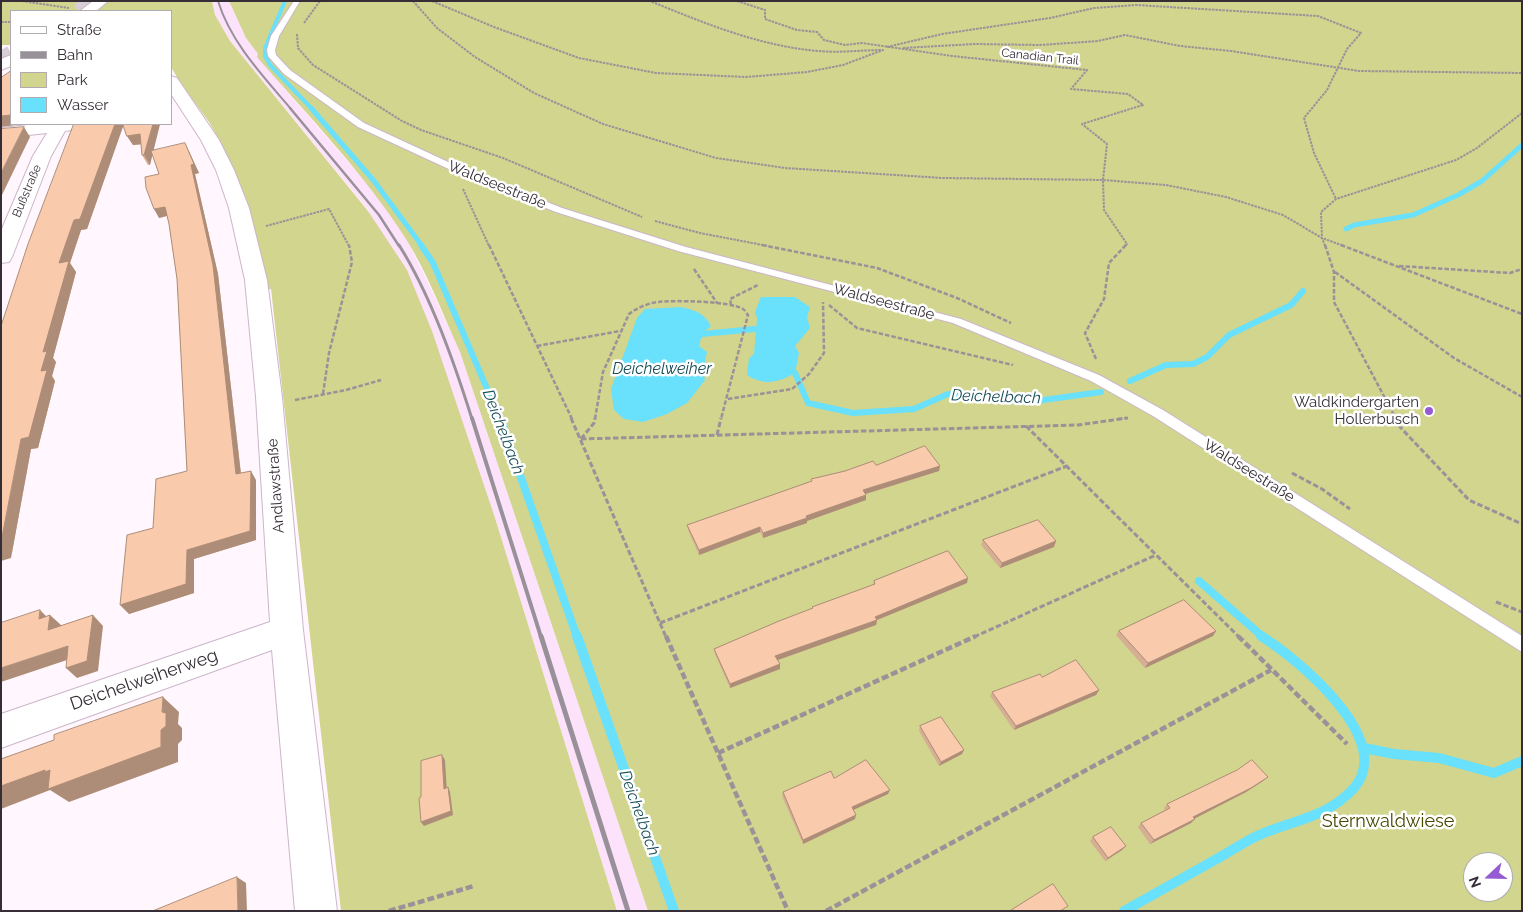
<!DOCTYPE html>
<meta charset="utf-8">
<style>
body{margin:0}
#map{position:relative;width:1523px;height:912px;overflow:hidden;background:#fff6fe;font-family:Raleway,sans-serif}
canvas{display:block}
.frame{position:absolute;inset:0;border:2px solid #362e36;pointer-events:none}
.legend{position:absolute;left:10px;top:10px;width:162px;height:115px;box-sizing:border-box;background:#fff;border:1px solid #afabaf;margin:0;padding:6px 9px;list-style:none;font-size:15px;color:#362e36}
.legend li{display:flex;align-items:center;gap:10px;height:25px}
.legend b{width:25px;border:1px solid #afabaf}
.north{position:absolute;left:1463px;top:852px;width:50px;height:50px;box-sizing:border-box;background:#fff;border:1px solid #afabaf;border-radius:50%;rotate:249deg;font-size:14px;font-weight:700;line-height:20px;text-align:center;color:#362e36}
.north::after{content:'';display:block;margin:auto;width:18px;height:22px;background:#965ad2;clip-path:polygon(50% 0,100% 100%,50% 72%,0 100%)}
</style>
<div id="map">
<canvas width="1523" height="912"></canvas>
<div class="frame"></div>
<ul class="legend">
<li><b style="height:6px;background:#fff"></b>Straße</li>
<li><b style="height:6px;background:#999199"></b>Bahn</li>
<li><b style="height:14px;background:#d1d58d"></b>Park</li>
<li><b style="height:14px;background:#69e0fc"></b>Wasser</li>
</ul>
<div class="north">N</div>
</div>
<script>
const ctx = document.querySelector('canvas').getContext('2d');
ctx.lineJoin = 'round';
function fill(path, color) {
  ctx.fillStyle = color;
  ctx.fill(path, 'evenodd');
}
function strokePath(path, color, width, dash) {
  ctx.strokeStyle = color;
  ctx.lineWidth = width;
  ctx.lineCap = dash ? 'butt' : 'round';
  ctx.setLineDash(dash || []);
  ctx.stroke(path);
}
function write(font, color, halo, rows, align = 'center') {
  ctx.font = font + ' Raleway,sans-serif';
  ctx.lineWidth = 5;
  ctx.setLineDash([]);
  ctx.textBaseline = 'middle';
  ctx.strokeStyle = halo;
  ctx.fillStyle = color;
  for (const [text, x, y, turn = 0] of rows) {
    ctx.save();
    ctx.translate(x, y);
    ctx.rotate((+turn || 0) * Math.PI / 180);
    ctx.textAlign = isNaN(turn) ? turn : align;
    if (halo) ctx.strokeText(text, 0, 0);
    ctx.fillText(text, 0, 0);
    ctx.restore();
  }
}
const built = new Path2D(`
 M212,1H229L246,38L258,54L283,87L375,193L407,240L430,287L460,352L648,911H617L495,518L368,210L230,41L215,15Z`);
const green = new Path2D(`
 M1,1H212L215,15L230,41L368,211L407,270L432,331L495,518L617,911H341L271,289L267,290L244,195L222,145L209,122L181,84L171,67V11H11V45H1Z
 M229,1H1522V911H648L460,352C443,315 428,274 406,239C364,173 308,116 257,57L258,54L246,38ZM1473,862H1503V892H1473Z`);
const water = new Path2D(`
 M761,297H795L810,307L807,317L810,328L795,346L799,353L795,373C778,383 764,386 747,375L749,358L754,354L757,318L755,312Z
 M681,307C695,310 704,313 711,326L702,334L699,346L707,352L703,371L705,380L687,403L667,414L643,422L624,419L614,410L611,389L637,318L645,309Z`);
const streamFar4 = new Path2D(`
 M285,1L265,48V56L270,65L312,109`);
const streamFar3 = new Path2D(`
 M311,108L374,181L422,246
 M1346,229L1354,225L1413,215L1458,195L1482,181L1522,145`);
const streamFar2 = new Path2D(`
 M421,245L433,263L500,419
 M702,334L755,329
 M795,373L808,403L853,413L914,409L948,394L1029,402L1101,392
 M1130,381L1166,365L1193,364L1207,357L1229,335L1291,305L1303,291`);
const streamFar1 = new Path2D(`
 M500,418L577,637
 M1199,581L1263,637`);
const stream = new Path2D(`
 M577,636L674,911
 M1364,748L1394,754L1439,758L1494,773L1522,761
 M1124,911C1154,894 1184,877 1213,861C1228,853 1242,843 1257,836C1291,820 1326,819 1354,788C1396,740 1298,659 1261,636`);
const highwayTunnel = new Path2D(`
 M78,11L94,1
 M1,59L11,53`);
const pathFar3 = new Path2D(`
 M22,1L69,8
 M413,1L437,28L475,57L534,93L603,124L716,158L785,168L943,178L1103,180L1166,185L1226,197L1283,215L1322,238L1344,246
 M432,1L494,27L579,58L656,73L746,77L807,72L843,65L883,50C861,50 840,53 818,51C759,46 704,23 650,1
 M737,1L765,10V19L797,30L817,32L824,40L845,45L862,43L952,56L1087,70L1071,89L1128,94L1143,105L1082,124L1107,144L1103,180L1104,210L1127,244L1125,246
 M1,22H11
 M304,23L320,1
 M297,34L298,48L313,65L402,121L421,130L503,158L642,217
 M887,47L942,34L1050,18L1094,8L1136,5L1318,16L1361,33L1347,49L1327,90L1304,118L1314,153L1336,199
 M903,48L975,44L1040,45L1098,41L1125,35L1180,46L1231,51L1359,71L1522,73
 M463,189L489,246
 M655,221L700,233L768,246
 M266,226L329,209L349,246
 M1325,246L1322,238L1321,212L1336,199L1456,160L1477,148L1522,113`);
const pathFar2 = new Path2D(`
 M489,245L572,419
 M762,245L877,268L957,298L1011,323
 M1325,245L1334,272V302L1396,419
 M1341,245L1522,314
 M1399,266L1510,273L1522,269
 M694,269L717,303
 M1335,272L1454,358L1522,397
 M731,305L730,299L758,285
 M829,305L857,328L1013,365
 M537,346L620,331
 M1096,359L1085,333L1104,299L1109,263L1126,245
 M323,394L329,353L352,262L349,245
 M728,399L792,389L809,374L824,353L823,302
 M295,400L346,390L381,380
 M595,419L603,372L629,314C637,308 648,303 658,302C673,300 731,301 743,309C745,310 747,314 748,315L721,419
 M1118,419L1128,418`);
const pathFar1 = new Path2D(`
 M571,418L666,637
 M1395,418L1400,427L1469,500L1522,524
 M1026,426L1239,637
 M717,435L721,418
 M581,439L1078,425L1127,418
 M581,439L594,423L595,418
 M1292,473L1322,489L1350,509
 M1496,602L1522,612
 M660,623L1067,466
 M974,637L1156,555`);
const path = new Path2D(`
 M666,636L788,911
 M1238,636L1347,744
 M718,753L976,636
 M389,911L474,886
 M826,911L1271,670`);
const lane = new Path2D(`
 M294,1H300L279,36L275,50L276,55L290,70L364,123L459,167L562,208L686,247L961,319L1099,375L1163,410L1522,636V652L1153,416L1091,381L953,323L678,251L556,212L453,171L358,127L284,74L268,56L267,50L271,36Z`);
const street = new Path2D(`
 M93,1H108L96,11H80Z
 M11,55V66L1,70V59Z
 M171,76L177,78L219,140L234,170L249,208L267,280L282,397L303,630L337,911H295L272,650L1,748V714L270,622L256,397L245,280L229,208L216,170L201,140L171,94Z
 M37,124H90L87,128L65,131L51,156L12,257L9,262L1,263V231L33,156L47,133L1,138V128Z`);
const railFar4 = new Path2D(`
 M218,1C231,43 263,76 291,109`);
const railFar3 = new Path2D(`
 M290,108L379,215L399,246`);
const railFar2 = new Path2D(`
 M399,245C431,296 454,362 472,419`);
const railFar1 = new Path2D(`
 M472,418L541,637`);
const rail = new Path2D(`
 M541,636L628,911`);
const wall = new Path2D(`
 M74,124H160L153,150L189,151L199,173L195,174L218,274L241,473L256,480V540L194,559V593L129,614L153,528L187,471L177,279L169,224L167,216L159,218V174L152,154L150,165H148L142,155L141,144L133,145L127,136L123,125L87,229L81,230L70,263L76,272L53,358L56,362L52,376L55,381L38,448L31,449L11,558Z
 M876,465L940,466L939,471L866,494V500L807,521V523L763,538L760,532L699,555L688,530L687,525L811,482V479Z
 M983,540L1054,547L1000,568L981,545Z
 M874,581L967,583L877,620L876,625L778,660L780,664V669L730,688L715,654L714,649L812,609V607L873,585Z
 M1119,631H1216L1213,636L1145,668L1116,635Z
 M1042,677L1099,690L1096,695L1014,730L990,696L992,692Z
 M920,726L962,754L939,766L919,731Z
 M834,778L888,794L853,810L855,819L803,844L782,796L783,792Z
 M1263,781L1246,792L1195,818L1191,823L1150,844L1138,827L1141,823L1165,810L1164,808L1167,804Z
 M1093,837L1126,846L1122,850L1105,861L1090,841Z`);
const shadedWall = new Path2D(`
 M11,115V124H23L1,127V116Z
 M115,124H124L87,229L81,230L70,263L76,272L53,358L56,362L52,376L55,381L38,448L31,449L11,558L1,561V542L21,439L41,371L43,352L59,263L74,220Z
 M153,124H160L150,165L144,155Z
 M24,127L30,137L1,197V173Z
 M140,134L145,144L133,145L127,136Z
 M185,143L199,173L195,174L218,274L242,484L236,474Z
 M165,207L170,215L159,218L154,209Z
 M940,466L939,471L862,495L863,490Z
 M251,471L256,480V540L194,559V593L129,614L120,605L187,550Z
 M866,495V500L807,521V523L763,538V533L806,516Z
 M760,527V532L699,555V550Z
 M1056,541L1054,547L1000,568L1002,563Z
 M968,578L967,583L877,620L876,625L775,661V656L875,617Z
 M40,610L49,619L50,615L61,625L59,640L48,630L39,619Z
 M93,615L103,626L98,671L77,678L66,668Z
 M1216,631L1213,636L1145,668L1148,663Z
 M68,646L79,656L1,682V668Z
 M780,664V669L730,688V684Z
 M1099,690L1096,695L1014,730L1016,726Z
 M163,697L179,712L178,724L182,728V740L178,744V762L69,802L50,790L1,809V786L162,712Z
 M964,750L962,754L939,766L941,762Z
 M442,755L445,760L447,793L444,789Z
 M1268,777L1263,781L1246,792L1190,821L1193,817Z
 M448,787L450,792L453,815L424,826L421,822Z
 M890,790L888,794L851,811L852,807Z
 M856,815L855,819L803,844V840Z
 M1195,819L1191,823L1150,844L1154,840Z
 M1126,846L1122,850L1105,861L1108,858Z
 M237,877L246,883L247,911H238Z`);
const building = new Path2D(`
 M11,71V115L1,116V78Z
 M74,124H115L80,219L74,220L59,263L69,261L43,352L47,351L41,371L47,370L29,437L21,439L1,542V326L28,244Z
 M123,124H153L144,155H142L140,134L127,136Z
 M24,127L1,173V129Z
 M185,143L194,164L191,165L213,265L236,474L251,471L250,531L187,550L186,584L120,605L127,535L153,528L156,479L187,471L177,279L169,224L165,207L154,209L146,188L145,177L159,174L151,151Z
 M925,446L940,466L863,490L866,495L806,516L807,518L763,533L760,527L699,550L687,525L812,481L811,479L845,471L873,461L876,465Z
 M1038,520L1056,541L1002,563L983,540Z
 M948,551L968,578L875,617L877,620L775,656L780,664L730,684L714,649L779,621L813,608L812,607L875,584L874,581Z
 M1184,600L1216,631L1148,663L1119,631Z
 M40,610L39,619L50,615L48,630L93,615L87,661L66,668L68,646L1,668V623Z
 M1076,660L1099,690L1016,726L992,692L1040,674L1042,677Z
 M163,697L162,712L166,713V726L161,730V747L48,789L50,770L45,772V770L1,786V759L54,740V735Z
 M941,717L964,750L941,762L920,726Z
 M442,755L444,789L448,787L451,811L421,822L419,798L421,797V761Z
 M866,760L890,790L852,807L856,815L803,840L783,792L831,771L834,778Z
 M1252,760L1268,777L1251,788L1193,817L1195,819L1154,840L1141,823L1170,808L1167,804L1237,770Z
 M1111,827L1126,846L1108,858L1093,837Z
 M237,877L238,911H153Z
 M1053,884L1068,906L1060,911H1010Z`);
const markers = [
 [1429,411,5,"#965ad2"]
];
const farStreetnames = [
 ["Canadian Trail",1040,57,6],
 ["Bußstraße",27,191,-67]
];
const streetNames = [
 ["Waldseestraße",497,185,22],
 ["Waldseestraße",884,302,15],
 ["Waldseestraße",1249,471,32],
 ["Andlawstraße",276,486,-94]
];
const poiNames = [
 ["Waldkindergarten",1419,402],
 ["Hollerbusch",1419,419]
];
const waterNames = [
 ["Deichelweiher",662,369],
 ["Deichelbach",996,397,2],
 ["Deichelbach",503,432,69],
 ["Deichelbach",639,813,70]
];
const nearStreetnames = [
 ["Deichelweiherweg",144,680,-19]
];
const nearParknames = [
 ["Sternwaldwiese",1388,822]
];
fill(built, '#fde2fc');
fill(green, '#d1d58d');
fill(water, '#69e0fc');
strokePath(streamFar4, '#69e0fc', 4);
strokePath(streamFar3, '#69e0fc', 5);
strokePath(streamFar2, '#69e0fc', 6);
strokePath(streamFar1, '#69e0fc', 8);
strokePath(stream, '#69e0fc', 10);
strokePath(highwayTunnel, '#d7ced6', 15, [15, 8]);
strokePath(lane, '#cbb6ca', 2);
strokePath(street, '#cbb6ca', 2);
strokePath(pathFar3, '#9a9199', 2, [2.5, 1]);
strokePath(pathFar2, '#9a9199', 2.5, [4.5, 2]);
strokePath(pathFar1, '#9a9199', 3, [5.5, 2.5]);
strokePath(path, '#9a9199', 4.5, [7, 3]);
fill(lane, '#fff');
fill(street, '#fff');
strokePath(railFar4, '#999199', 2);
strokePath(railFar3, '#999199', 2.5);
strokePath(railFar2, '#999199', 3);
strokePath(railFar1, '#999199', 4);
strokePath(rail, '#999199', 5);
fill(wall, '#d6ae93');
fill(shadedWall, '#ae8d78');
fill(building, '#f9caab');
strokePath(building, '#ae8d78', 1);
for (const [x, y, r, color] of markers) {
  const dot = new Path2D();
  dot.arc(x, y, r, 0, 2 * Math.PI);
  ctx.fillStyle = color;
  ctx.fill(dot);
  strokePath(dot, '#fff', 2);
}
write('12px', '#362e36', '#fff', farStreetnames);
write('15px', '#362e36', '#fff', streetNames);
write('15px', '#362e36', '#fff', poiNames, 'right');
write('italic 16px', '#184d58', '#fff', waterNames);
write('18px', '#362e36', '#fff', nearStreetnames);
write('18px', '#474800', '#fff', nearParknames);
</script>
